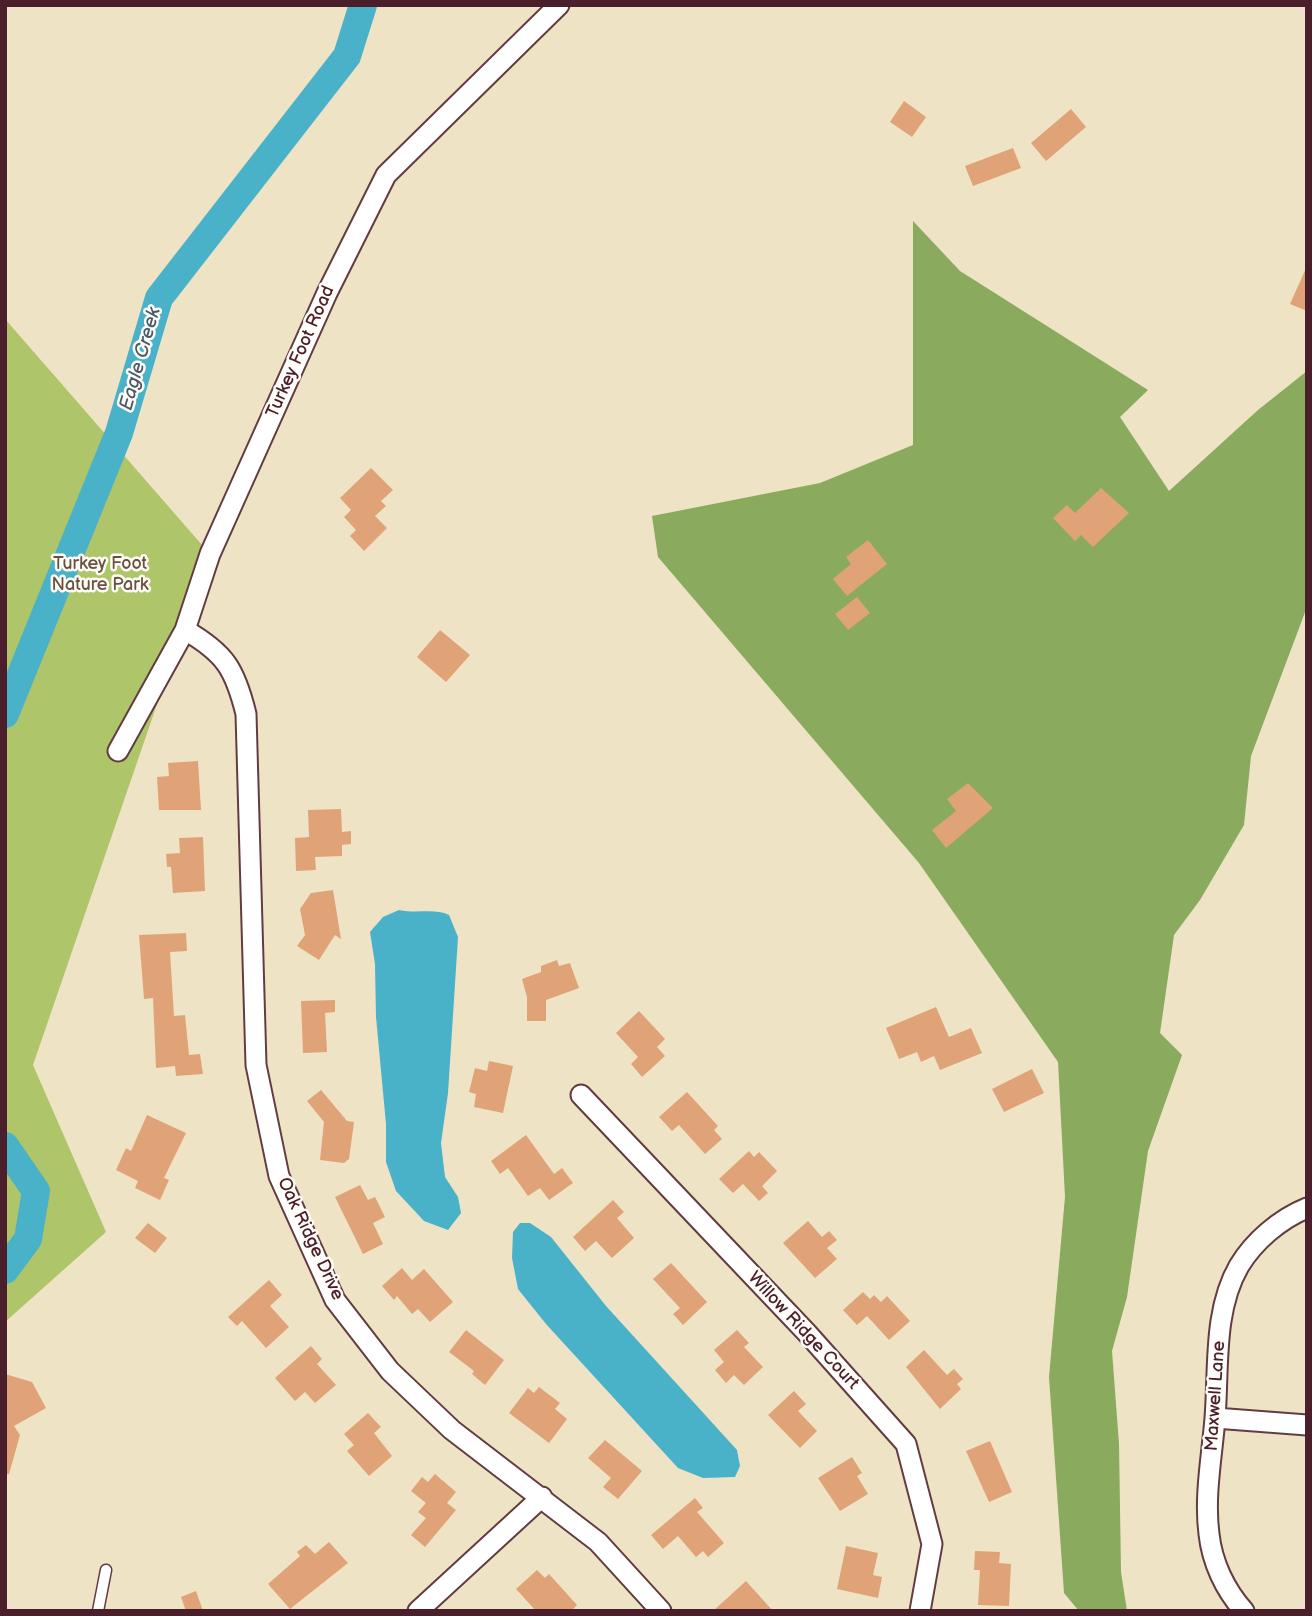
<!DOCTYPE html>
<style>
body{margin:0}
#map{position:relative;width:1312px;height:1616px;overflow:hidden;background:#eee3c5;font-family:"Balsamiq Sans",sans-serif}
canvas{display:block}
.frame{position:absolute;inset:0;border:7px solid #4a1f2b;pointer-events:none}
</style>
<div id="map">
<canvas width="1312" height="1616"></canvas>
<div class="frame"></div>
</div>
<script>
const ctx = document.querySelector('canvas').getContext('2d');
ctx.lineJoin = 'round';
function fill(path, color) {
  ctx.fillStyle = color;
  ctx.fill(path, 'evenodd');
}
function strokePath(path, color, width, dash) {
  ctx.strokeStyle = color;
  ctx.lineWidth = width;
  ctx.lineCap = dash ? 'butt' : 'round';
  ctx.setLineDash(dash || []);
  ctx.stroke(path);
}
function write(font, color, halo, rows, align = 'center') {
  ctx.font = font + ' "Balsamiq Sans",sans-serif';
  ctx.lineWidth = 5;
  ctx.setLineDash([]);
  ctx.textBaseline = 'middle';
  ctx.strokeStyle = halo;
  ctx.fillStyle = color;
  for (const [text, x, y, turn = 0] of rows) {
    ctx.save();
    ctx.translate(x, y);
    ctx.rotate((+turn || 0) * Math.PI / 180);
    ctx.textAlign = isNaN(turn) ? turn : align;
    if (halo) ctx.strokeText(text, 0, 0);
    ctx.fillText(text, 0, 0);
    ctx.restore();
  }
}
const green = new Path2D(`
 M5,319L209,553L33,1065L106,1232L5,1322Z`);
const forest = new Path2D(`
 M913,221L960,271L1148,390L1120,417L1169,491L1258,410L1307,371V607L1251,756L1244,825L1200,900L1174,935L1160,1033L1182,1055L1148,1151L1127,1297L1112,1351L1119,1444L1121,1572L1127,1611H1079L1064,1593L1049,1377L1065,1197L1058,1062L919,863L658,557L652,516L820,483L913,445Z`);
const water = new Path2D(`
 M399,910C417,914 435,908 449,915L458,937L448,1093L441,1143L445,1177L458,1197L461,1213L448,1230L424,1221L396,1191L386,1162V1124L376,1017L375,964L370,932L383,917Z
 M520,1223H530L551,1237L606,1306L737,1450L740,1466L735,1477L703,1478L678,1468L546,1324L518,1289L512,1258L513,1232Z`);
const river = new Path2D(`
 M5,714L119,433L159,298L347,56L363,5
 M5,1146L36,1191L28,1239L5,1270`);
const building = new Path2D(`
 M904,101L926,117L912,137L890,122Z
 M1071,109L1086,127L1046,161L1031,143Z
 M1013,148L1021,168L973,186L965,166Z
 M1307,266V311L1290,304Z
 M371,468L393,490L381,501L386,506L375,516L387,528L364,551L350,536L356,530L344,517L351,510L340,498Z
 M1101,488L1129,513L1093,547L1081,535L1075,541L1053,518L1067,505L1075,513Z
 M868,540L887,564L847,596L833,579L851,564L846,557Z
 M857,597L870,613L848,630L835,614Z
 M440,630L470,655L446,682L417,657Z
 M198,761L201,810H159L157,777L169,776L168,763Z
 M968,783L993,808L946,848L932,830L956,811L947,799Z
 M341,809L342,832L351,831V844L342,845V856L315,857L316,870L296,871L295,838L309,837L308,810Z
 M203,837L205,891L173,893L171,867H167L166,854L180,853L179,838Z
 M333,890L341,939L335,935L319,960L297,946L305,935L300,909L311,893Z
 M186,933L187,951L170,952L174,1016L185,1015L189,1055L200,1054L203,1074L176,1076L175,1066L156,1068L153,998L144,999L139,935Z
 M557,960L559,966L570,963L579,988L546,1000V1021H527V997L522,979L541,972V966Z
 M335,1000V1012L325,1013L327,1052L303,1053L301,1001Z
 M936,1007L949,1037L971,1028L982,1053L940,1070L934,1056L921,1062L917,1052L899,1059L886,1028Z
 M639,1011L665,1039L657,1047L665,1056L642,1077L631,1064L638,1057L616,1033Z
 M489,1061L513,1066L503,1113L474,1107L476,1094L469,1092L475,1068L487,1071Z
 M1032,1069L1044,1093L1004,1112L992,1089Z
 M321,1090L347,1121L354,1122L349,1159L344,1163L320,1160L324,1122L307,1101Z
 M687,1092L718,1126L714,1130L722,1139L705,1154L679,1125L672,1131L659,1117Z
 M147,1115L186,1133L164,1178L169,1180L160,1200L135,1188L138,1181L116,1170L126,1148L131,1151Z
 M526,1135L554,1174L562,1168L573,1183L549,1200L540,1188L528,1196L508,1168L500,1174L491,1161Z
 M749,1151L754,1157L759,1152L777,1171L762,1186L768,1193L759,1201L743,1184L733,1193L719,1179Z
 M360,1185L368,1200L375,1197L385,1217L373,1223L383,1244L363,1254L335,1197Z
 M613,1200L624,1212L617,1218L634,1238L612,1258L596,1241L585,1251L573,1237Z
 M808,1221L822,1237L829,1231L837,1240L827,1248L837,1259L815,1278L783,1243Z
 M148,1223L167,1238L155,1253L135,1238Z
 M671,1263L707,1302L683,1325L673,1314L680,1308L653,1279Z
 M402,1268L412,1280L424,1269L453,1302L430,1322L418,1309L412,1314L397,1296L394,1300L382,1286Z
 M269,1280L282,1295L270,1306L289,1327L266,1348L242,1321L237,1326L228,1317Z
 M863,1292L870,1299L874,1295L881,1302L887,1296L910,1321L889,1340L867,1316L857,1325L843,1310Z
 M466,1330L504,1360L485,1385L472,1374L474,1371L449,1352Z
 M737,1330L749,1343L744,1347L763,1367L744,1385L734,1375L726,1383L715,1370L724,1362L714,1350Z
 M311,1346L322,1359L317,1364L336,1385L315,1403L305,1392L295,1401L275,1378Z
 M924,1350L947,1375L954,1369L963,1379L957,1384L961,1389L940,1409L906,1367Z
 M5,1374L32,1382L46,1408L14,1426L20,1435L9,1474H5Z
 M539,1387L560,1403L555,1409L567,1419L549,1443L509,1413L528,1388L534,1393Z
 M794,1391L806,1404L798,1411L817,1431L800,1448L768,1415Z
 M368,1413L381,1427L374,1433L392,1456L369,1476L347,1451L354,1445L344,1434Z
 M605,1440L642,1471L618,1499L603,1487L611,1478L588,1458Z
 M990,1441L1012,1492L989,1502L966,1451Z
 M852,1457L862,1473L857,1476L868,1494L840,1511L818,1478Z
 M435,1474L456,1492L447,1503L456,1510L425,1547L411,1535L426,1518L418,1512L426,1503L411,1491L422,1477L428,1482Z
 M695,1498L703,1508L697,1512L724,1543L708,1557L703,1551L696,1557L678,1536L663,1549L651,1535Z
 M329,1542L348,1563L290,1609L268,1584L300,1556L297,1552L306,1545L315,1554Z
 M846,1546L878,1553L873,1575L882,1577L878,1598L837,1589Z
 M975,1551L1000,1552L999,1563L1011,1564L1009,1606L978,1605L980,1570H974Z
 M537,1570L545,1578L549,1574L577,1605L571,1611H536L516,1589Z
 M746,1581L773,1611H713Z
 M196,1591L203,1611H186L181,1597Z`);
const service = new Path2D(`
 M98,1611L106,1570`);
const minor = new Path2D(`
 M185,630C225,653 235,669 246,714L256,1065L279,1176L335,1300L390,1371L452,1430L598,1542L661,1611
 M118,751L185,630L210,554L327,293L386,175L559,5
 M581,1095L807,1333L906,1444L932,1544L920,1611
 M1215,1418L1307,1425
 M418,1611L542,1497
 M1244,1611C1225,1590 1212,1562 1209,1534C1204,1496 1212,1456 1215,1418C1219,1368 1213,1311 1239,1266C1254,1241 1280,1219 1307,1208`);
const streetNames = [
 ["Turkey Foot Road",301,352,-66],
 ["Oak Ridge Drive",310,1239,65],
 ["Willow Ridge Court",803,1331,47],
 ["Maxwell Lane",1216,1396,-86]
];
const parkNames = [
 ["Turkey Foot",100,564],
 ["Nature Park",100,585]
];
const waterNames = [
 ["Eagle Creek",141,359,-74]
];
fill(green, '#aec569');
fill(forest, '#8aaa5d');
fill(water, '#49b1c8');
strokePath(river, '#49b1c8', 28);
fill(building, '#e0a378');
strokePath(service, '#633c42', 13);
strokePath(minor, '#633c42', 23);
strokePath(service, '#fff', 10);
strokePath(minor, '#fff', 19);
write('18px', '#4a1f2b', '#fdfcf7', streetNames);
write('18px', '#68513e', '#fdfcf7', parkNames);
write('italic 19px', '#4a596a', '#fdfcf7', waterNames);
</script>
